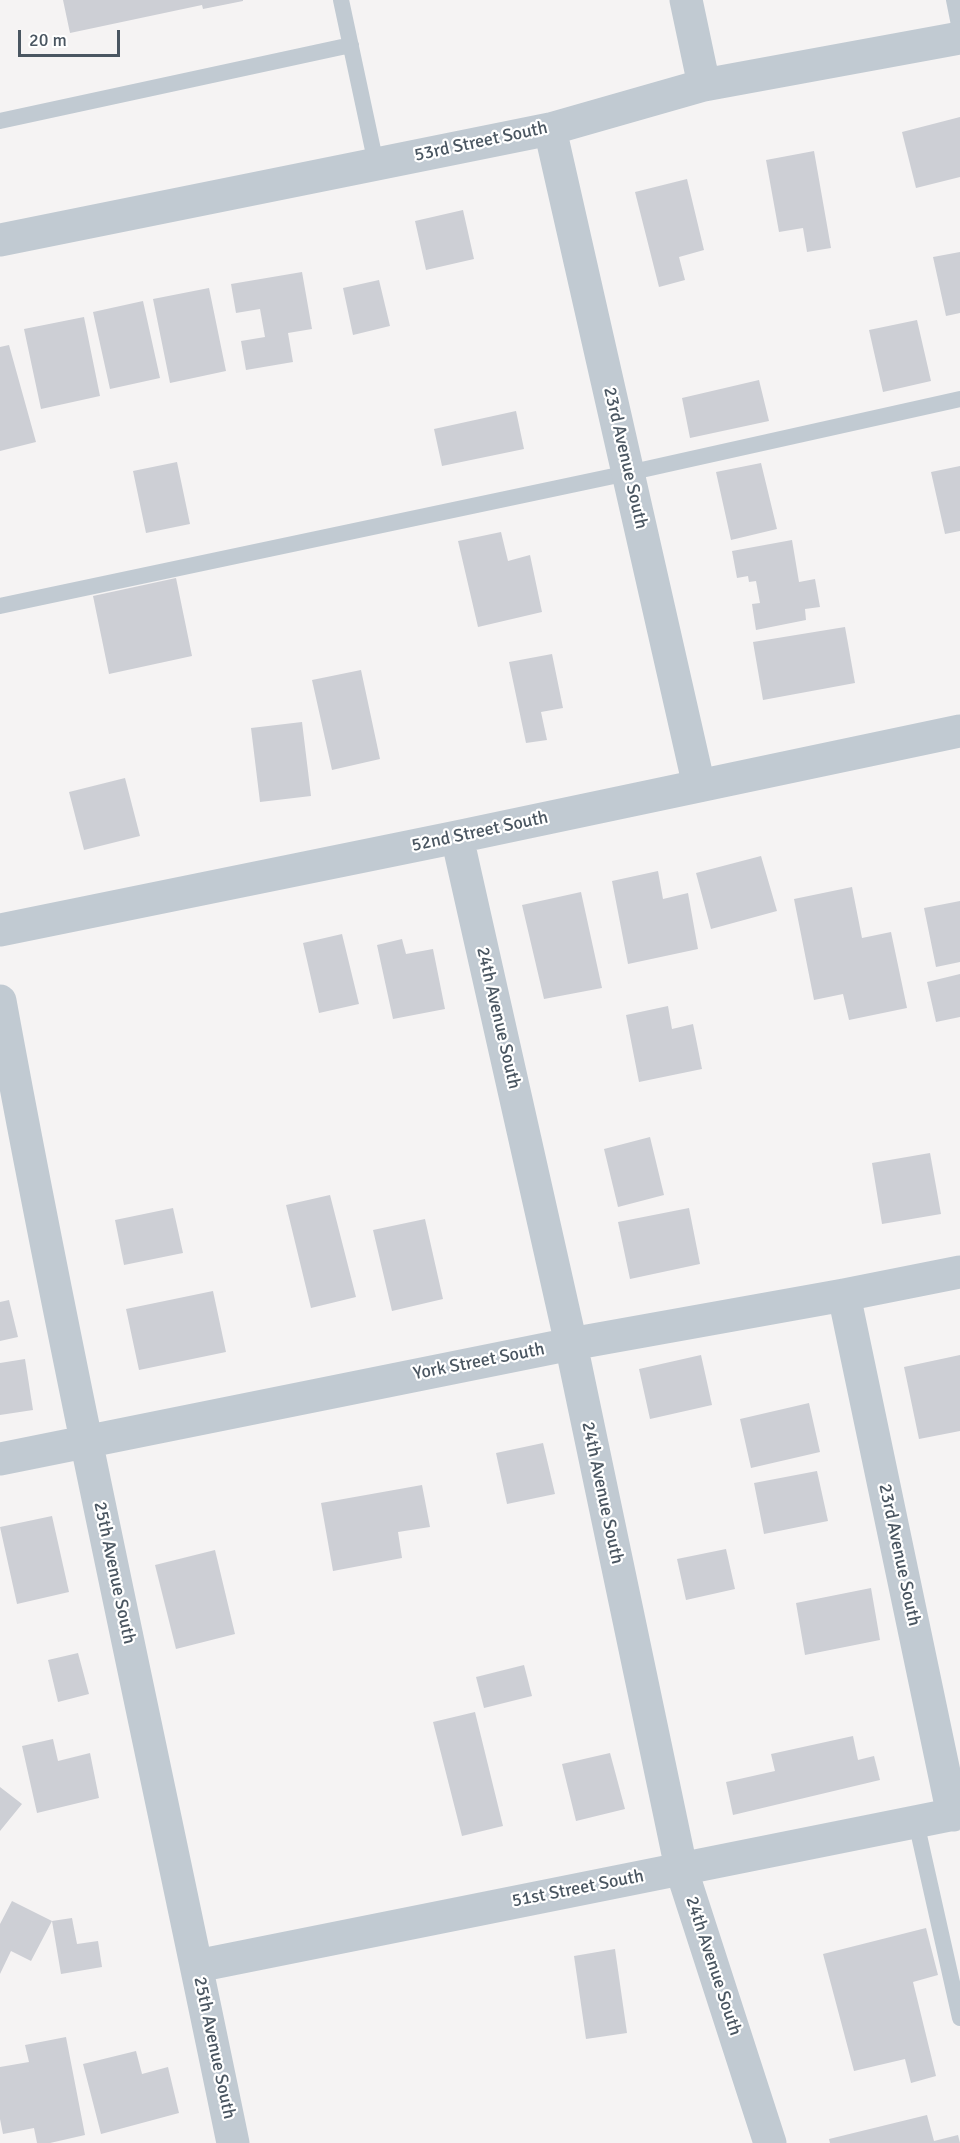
<!DOCTYPE html>
<style>
body{margin:0}
#map{position:relative;width:960px;height:2143px;overflow:hidden;background:#f5f3f3;font-family:Signika,sans-serif}
canvas{display:block}
.scale{position:absolute;left:18px;top:30px;width:102px;height:27px;box-sizing:border-box;border:3px solid #4a5661;border-top:0;padding-left:8px;font-size:18px;line-height:21px;white-space:nowrap;color:#4a5661;-webkit-text-stroke:4px #fff;paint-order:stroke}
</style>
<div id="map">
<canvas width="960" height="2143"></canvas>
<div class="scale">20 m</div>
</div>
<script>
const ctx = document.querySelector('canvas').getContext('2d');
ctx.lineJoin = 'round';
function fill(path, color) {
  ctx.fillStyle = color;
  ctx.fill(path, 'evenodd');
}
function strokePath(path, color, width, dash) {
  ctx.strokeStyle = color;
  ctx.lineWidth = width;
  ctx.lineCap = dash ? 'butt' : 'round';
  ctx.setLineDash(dash || []);
  ctx.stroke(path);
}
function write(font, color, halo, rows, align = 'center') {
  ctx.font = font + ' Signika,sans-serif';
  ctx.lineWidth = 4.5;
  ctx.setLineDash([]);
  ctx.textBaseline = 'middle';
  ctx.strokeStyle = halo;
  ctx.fillStyle = color;
  for (const [text, x, y, turn = 0] of rows) {
    ctx.save();
    ctx.translate(x, y);
    ctx.rotate((+turn || 0) * Math.PI / 180);
    ctx.textAlign = isNaN(turn) ? turn : align;
    if (halo) ctx.strokeText(text, 0, 0);
    ctx.fillText(text, 0, 0);
    ctx.restore();
  }
}
const building = new Path2D(`
 M63,0H243V1L203,9L202,5L70,33Z
 M960,117V177L916,188L902,132Z
 M814,151L831,248L807,252L803,228L779,232L766,160Z
 M687,179L704,250L679,257L685,280L659,287L635,192Z
 M463,210L474,259L426,270L415,221Z
 M960,252V313L946,316L933,257Z
 M302,272L312,329L288,333L293,362L246,370L241,341L265,337L260,309L236,313L231,284Z
 M379,280L390,326L353,335L343,288Z
 M209,288L226,371L170,383L153,299Z
 M143,301L160,378L110,389L93,312Z
 M84,317L100,396L41,409L24,329Z
 M917,320L931,381L883,392L869,330Z
 M9,345L36,442L0,451V347Z
 M759,380L769,421L690,438L682,398Z
 M516,411L524,449L442,466L434,429Z
 M177,462L190,524L146,533L133,471Z
 M761,463L777,529L731,540L716,472Z
 M960,466V531L945,534L931,472Z
 M501,532L508,561L530,555L542,612L478,627L458,541Z
 M792,540L799,582L815,579L820,607L805,609L806,620L756,630L752,604L760,603L756,581L749,582L748,576L737,578L732,551Z
 M176,578L192,656L109,674L93,596Z
 M845,627L855,683L763,700L753,642Z
 M552,654L563,708L541,712L547,740L526,743L509,662Z
 M361,670L380,759L332,770L312,680Z
 M302,722L311,796L260,802L251,728Z
 M125,778L140,836L84,850L69,792Z
 M761,856L777,911L711,929L696,873Z
 M658,871L663,899L688,893L698,949L628,964L612,881Z
 M852,887L862,938L891,932L907,1008L849,1020L843,994L814,1000L794,899Z
 M581,892L602,988L544,999L522,905Z
 M960,901V962L936,967L924,908Z
 M342,934L359,1004L319,1013L303,943Z
 M402,939L406,954L433,949L445,1009L393,1019L377,945Z
 M960,974V1017L936,1022L927,982Z
 M668,1006L672,1029L693,1024L702,1069L639,1082L626,1015Z
 M650,1137L664,1195L618,1207L604,1149Z
 M930,1153L941,1214L882,1224L872,1163Z
 M330,1195L356,1297L311,1308L286,1205Z
 M173,1208L183,1253L124,1265L115,1220Z
 M689,1208L700,1264L630,1279L618,1222Z
 M425,1219L443,1299L392,1311L373,1230Z
 M213,1291L226,1352L139,1370L126,1309Z
 M9,1300L18,1337L0,1341V1302Z
 M701,1355L712,1405L650,1419L639,1369Z
 M960,1355V1431L919,1439L904,1367Z
 M25,1359L33,1410L0,1415V1363Z
 M809,1403L820,1452L751,1468L740,1419Z
 M543,1443L555,1494L507,1504L496,1453Z
 M817,1471L828,1521L764,1534L754,1483Z
 M422,1485L430,1527L398,1532L402,1558L333,1571L321,1503Z
 M52,1516L69,1592L17,1604L0,1527Z
 M726,1549L735,1589L686,1600L677,1559Z
 M215,1550L235,1634L176,1649L155,1565Z
 M871,1588L880,1640L805,1655L796,1603Z
 M78,1653L89,1694L58,1702L48,1660Z
 M524,1665L532,1696L484,1708L476,1677Z
 M475,1712L503,1826L462,1836L433,1722Z
 M853,1736L858,1760L874,1756L880,1780L733,1815L726,1782L775,1771L771,1754Z
 M53,1739L58,1761L90,1753L99,1798L37,1813L22,1746Z
 M610,1753L625,1809L576,1821L562,1764Z
 M0,1787L22,1804L0,1831Z
 M12,1901L52,1921L31,1961L11,1951L0,1974V1924Z
 M72,1918L77,1944L98,1941L102,1967L61,1974L52,1921Z
 M926,1928L938,1975L913,1982L936,2076L911,2083L905,2059L854,2071L823,1954Z
 M615,1949L627,2033L586,2039L574,1956Z
 M66,2037L85,2135L50,2143H37L34,2128L3,2134L0,2119V2067L29,2062L25,2045Z
 M136,2051L142,2074L168,2067L179,2113L101,2134L83,2064Z
 M927,2115L934,2141L958,2135L960,2143H830L829,2139Z`);
const service = new Path2D(`
 M341,0L376,164
 M954,0L960,30
 M0,121L351,45
 M0,606L628,473L960,399
 M916,1822L960,2018`);
const minor = new Path2D(`
 M686,0L704,85
 M550,129L699,786
 M0,240L550,129L704,85L960,38
 M457,837L571,1344L681,1868L770,2143
 M0,930L457,837L960,731
 M0,1001C70,1383 155,1763 233,2143
 M844,1295L953,1815
 M0,1459L571,1344L844,1295L960,1272
 M197,1966L960,1813`);
const streetNames = [
 ["53rd Street South",481,142,-12],
 ["23rd Avenue South",625,458,77],
 ["52nd Street South",480,832,-12],
 ["24th Avenue South",498,1018,77],
 ["York Street South",479,1362,-11],
 ["24th Avenue South",602,1493,78],
 ["23rd Avenue South",899,1555,78],
 ["25th Avenue South",114,1573,78],
 ["51st Street South",578,1889,-11],
 ["24th Avenue South",713,1966,72],
 ["25th Avenue South",214,2048,78]
];
fill(building, '#cdcfd5');
strokePath(service, '#c1cad2', 16);
strokePath(minor, '#c1cad2', 33);
write('18px', '#4a5661', '#fff', streetNames);
</script>
